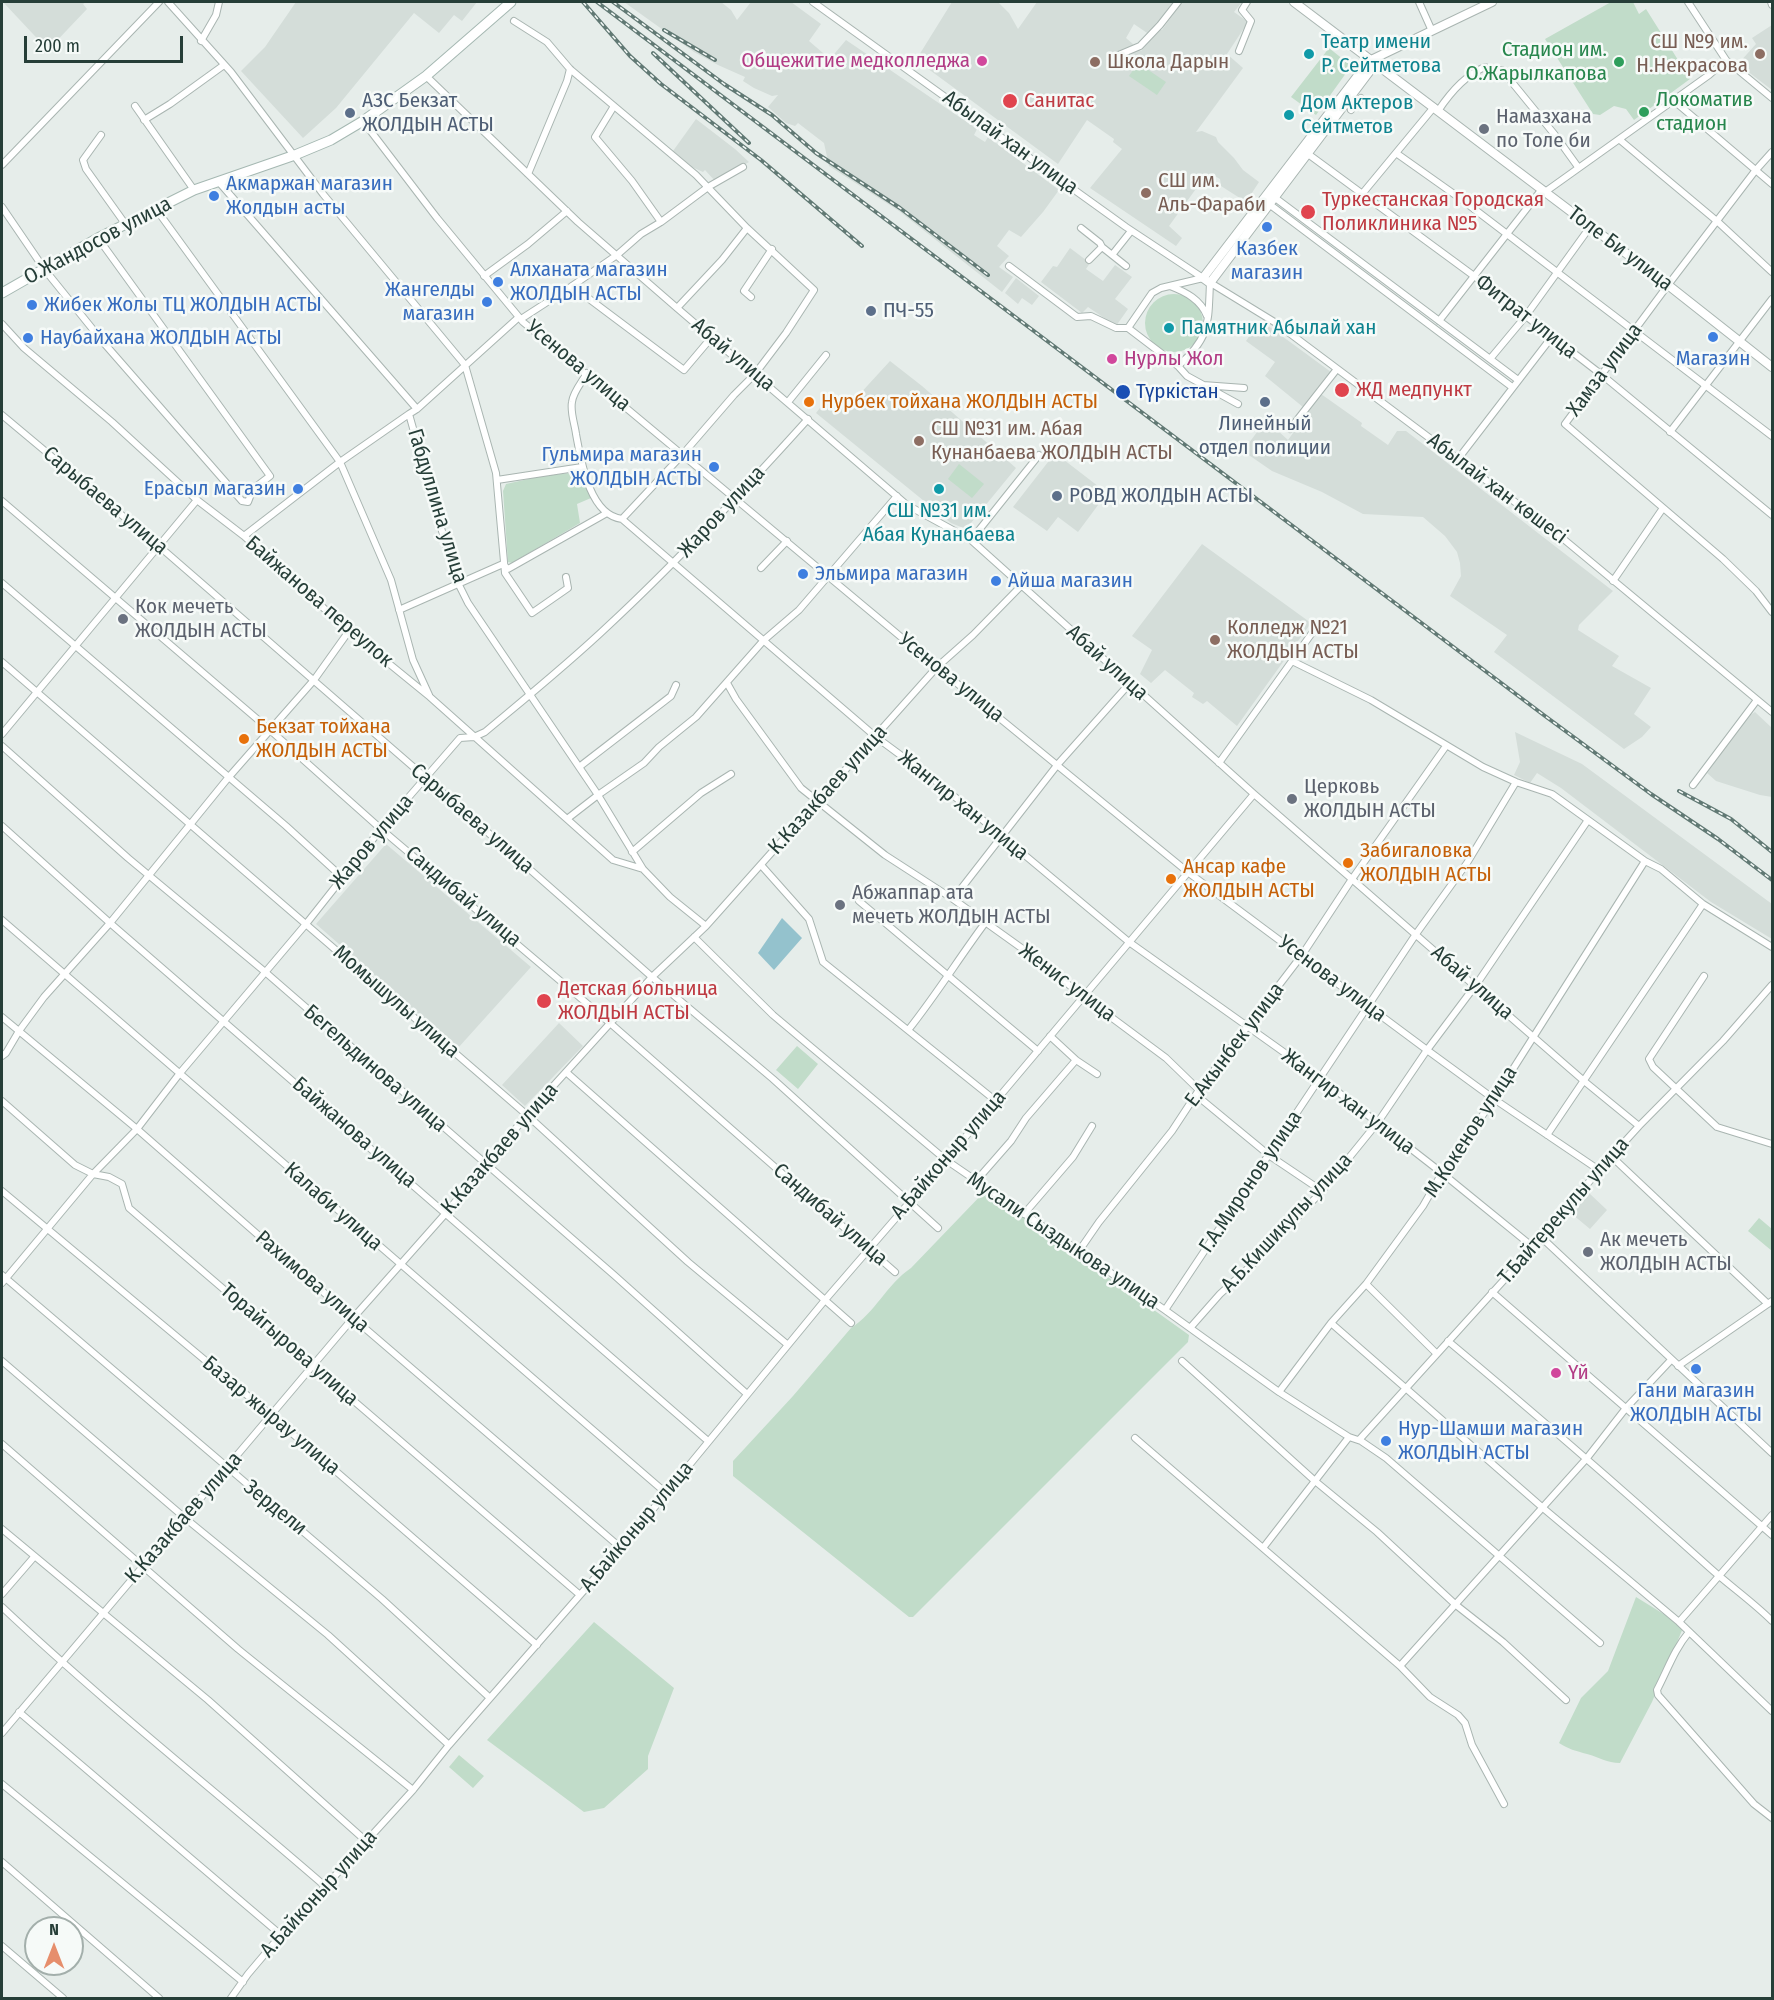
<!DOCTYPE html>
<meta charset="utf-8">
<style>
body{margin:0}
#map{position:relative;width:1774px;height:2000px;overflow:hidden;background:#e6edea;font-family:"Fira Sans Condensed",sans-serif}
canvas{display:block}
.frame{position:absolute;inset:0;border:3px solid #263e38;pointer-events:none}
.north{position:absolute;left:24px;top:1916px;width:60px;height:60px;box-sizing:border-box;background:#f6faf8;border:2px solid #a3afab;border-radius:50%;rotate:0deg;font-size:16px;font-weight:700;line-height:24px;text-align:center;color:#263e38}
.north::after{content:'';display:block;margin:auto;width:21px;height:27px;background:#e68e6c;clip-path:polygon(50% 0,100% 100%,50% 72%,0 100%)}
.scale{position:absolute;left:24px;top:36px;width:159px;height:27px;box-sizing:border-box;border:3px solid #263e38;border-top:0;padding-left:8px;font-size:18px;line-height:21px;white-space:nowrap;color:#263e38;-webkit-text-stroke:4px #f6faf8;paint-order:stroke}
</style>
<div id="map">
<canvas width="1774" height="2000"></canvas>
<div class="frame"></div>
<div class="north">N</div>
<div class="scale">200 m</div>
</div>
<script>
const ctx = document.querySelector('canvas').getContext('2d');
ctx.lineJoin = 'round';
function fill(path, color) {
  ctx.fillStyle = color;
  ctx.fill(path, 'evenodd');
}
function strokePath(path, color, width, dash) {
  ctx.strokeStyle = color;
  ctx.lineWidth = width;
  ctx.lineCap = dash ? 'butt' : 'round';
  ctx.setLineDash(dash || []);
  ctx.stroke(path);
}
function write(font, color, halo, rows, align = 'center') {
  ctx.font = font + ' "Fira Sans Condensed",sans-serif';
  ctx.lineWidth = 5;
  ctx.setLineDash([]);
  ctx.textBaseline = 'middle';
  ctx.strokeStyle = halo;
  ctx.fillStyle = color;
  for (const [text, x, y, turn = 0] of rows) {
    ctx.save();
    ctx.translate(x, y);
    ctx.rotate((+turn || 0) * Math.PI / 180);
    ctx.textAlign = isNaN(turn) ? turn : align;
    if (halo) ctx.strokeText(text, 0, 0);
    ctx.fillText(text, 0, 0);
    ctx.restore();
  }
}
const built = new Path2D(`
 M3,2H86L83,4L87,9L48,50Z
 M296,2H477L462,21L454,15L439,33L414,13L336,108L303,138L241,71L265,47Z
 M624,2H721L731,10L737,20L751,2H791L821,24L809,41L830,59L846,40L977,129L974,135L985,142L988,137L1059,190L1043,212L1021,237L1009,230L997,246L1009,256L999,267L1013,277L1002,292L899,211L829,166L824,143L798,123L795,126L786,123L768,107L778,95L772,96L754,88L743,81L745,77L718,65L694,52Z
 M952,2H998L1009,13L1018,29L1037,2H1175L1150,35L1134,24L1126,38L1141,51L1158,30H1162L1182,2H1242L1234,12L1248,22L1227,54L1243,68L1196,132L1202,131L1216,137L1218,142L1234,158L1243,170L1259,182L1246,202L1221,186L1220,179L1213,175H1206L1169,226L1182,238L1176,246L1090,188L1122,149L1113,142L1114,139L1087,120L1058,164L916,60Z
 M1772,22V90L1738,64L1756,44L1752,38L1772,25Z
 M696,119L735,149L749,162L715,181L705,170L703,172L692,167L673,151Z
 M1070,248L1090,263L1086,269L1103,281L1115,265L1132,277L1115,299L1128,309L1116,326L1088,307L1082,313L1041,282L1053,266L1057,267Z
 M1016,278L1039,296L1032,305L1022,298L1018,304L1005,293Z
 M1260,320L1331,372L1303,407L1265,376L1275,362L1246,341Z
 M890,361L922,386L1016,468L966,529L951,523L816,413L830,395L846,409Z
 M1321,394L1362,423L1361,426L1388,445L1397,431H1406L1613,591L1579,625L1578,630L1619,656L1612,666L1651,688L1634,714L1651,727L1642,737L1624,749L1494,652L1507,635L1450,596L1461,576L1460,563L1457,552L1445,536L1423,517L1363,514L1322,492L1272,471L1243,451L1266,420L1288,440Z
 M1055,453L1107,493L1078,532L1058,517L1047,531L1013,507Z
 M1202,544L1311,623L1237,726L1207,701L1203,704L1192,697L1194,693L1165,670L1151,683L1140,674L1152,650L1132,636Z
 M1755,712L1772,728V797L1760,795L1716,781L1707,773L1747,717Z
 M1515,732L1582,764L1772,904V939L1711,902L1561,788L1537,773L1530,783L1514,775L1520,762Z
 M386,844L531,967L458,1048L316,924Z
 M559,1023L583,1046L525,1106L502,1085Z
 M1589,1193L1607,1210L1590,1229L1572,1214Z`);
const green = new Path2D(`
 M1611,2H1633L1639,14L1646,9L1690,79L1634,120L1626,109L1614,106L1600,115L1593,114L1545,39Z
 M1329,48L1349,64V69L1316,115L1291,97Z
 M1138,63L1166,82L1157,95L1129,76Z
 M1145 323a29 29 0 1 1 58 0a29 29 0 1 1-58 0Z
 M959,464L984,484L972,498L948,479Z
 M580,472L591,498L577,504L580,523L512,563L508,562L503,491L506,484L542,476Z
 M797,1046L818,1064L798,1089L776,1070Z
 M986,1190L1189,1335L1188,1342L913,1617H909L733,1476V1461L793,1396L851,1328C875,1313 887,1284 911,1268Z
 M1759,1218L1772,1229V1251L1748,1231Z
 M1636,1597L1675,1621L1683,1628L1652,1702L1620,1763C1607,1763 1599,1757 1587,1754C1576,1751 1568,1749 1559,1743L1581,1698L1608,1671Z
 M594,1622L674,1688L648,1756V1769L604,1808L584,1812L487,1740Z
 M459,1755L484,1776L473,1788L449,1767Z`);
const water = new Path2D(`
 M782,918L802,938L774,970L758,953Z`);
const minor = new Path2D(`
 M168,2L231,72L323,194L465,365L496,473L505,573L532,613L568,588L566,577
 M813,2L1126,227L1203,278
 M1419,2L1432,31
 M1688,2L1726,60L1772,98
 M1771,2L1772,5
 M514,21L547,42L570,69L696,175L747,228L814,290L786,333L755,374L734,395L683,454L622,519
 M201,41L216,15L219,2
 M1239,51L1251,21L1242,10L1247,2
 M1114,57L1140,46L1160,25L1178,2
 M426,76L578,222L677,308L907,505L971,540L1254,794L1584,1081L1639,1126
 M1673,100L1772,184
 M135,106L194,190
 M614,106L595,137L632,181L661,222
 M1351,110L1361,98
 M1438,111C1450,93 1465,75 1485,67L1493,70H1502L1555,135L1578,167
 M144,120L170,104L224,65
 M363,121L437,218L523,322L937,667L1189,873L1427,1050L1494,1099L1599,1170
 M101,135L83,160L86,169L126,225
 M1620,140L1718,222L1772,272
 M1304,151L1474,276L1602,375L1772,515
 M1772,152L1755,171L1668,285L1565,424L1723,559L1756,591L1772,612
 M1396,153L1461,199L1772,436
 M2,165L159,2
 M528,174L567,81L570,69
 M218,181L417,409L409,414L449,556L458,583L468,603L598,795L643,869L670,897L706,926
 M1545,192L1709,75L1726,60
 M1362,194L1434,107
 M1274,197L1518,380
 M1269,204L1512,387
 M2,207L45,270L103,342L242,501L248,502L253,489L270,476L98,238
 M156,209L340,462L391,580L413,660L429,695
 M1081,228L1100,243L1102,247
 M1112,255L1131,231
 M1089,260L1102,247L1126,266
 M1009,266L1077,317L1091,316L1116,328H1128
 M484,276L528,244L567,211
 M1203,278L1161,288L1152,293L1128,328L1178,366C1211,337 1208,323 1210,283L1214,285L1276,323L1555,532L1772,712
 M572,286L684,370L711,338
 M1170,286C1186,292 1201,300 1207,316
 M751,297L744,291L772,249
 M677,308L722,260L747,228
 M521,319L572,286L617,255L641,234L661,222L708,187L743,167
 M1439,321L1542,189
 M2,324L24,348L112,422L197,500L244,536L349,631L430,697L613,860L643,869
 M1490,359L1525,317L1590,227
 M1178,366L1187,376L1238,404
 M587,373C582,382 573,392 572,402C570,412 575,425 576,434C581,460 589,515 622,519L876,737L937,782L1129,942L1320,1078L1442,1173L1533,1247
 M1203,385L1244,388
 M788,402L826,355
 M417,409L519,317
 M2,415L160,547L426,778L652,977L773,1079L938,1228
 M1290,429L1337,369
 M1670,432L1772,299
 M1458,459L1551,338
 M497,480L582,467
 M2,501L270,730L381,829L610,1023L895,1272
 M244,536L340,462L409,414
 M971,540L1039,455
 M761,568L787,541
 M1613,581L1663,508
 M2,583L286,826L343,878
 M399,610L503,564L508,569L607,513
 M1292,661L1371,700L1483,767L1516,782L1552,794L1645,861L1661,869L1703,904L1772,947
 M2,662L527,1115L688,1262L788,1345
 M727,683L736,699L801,788L885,855L953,899L1034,957L1084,997L1166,1058L1199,1090
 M2,734L197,500
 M2,746L128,858L264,971L614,1275L747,1394
 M1219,763L1312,633
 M579,767L671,696L676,685
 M1693,785L1757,700
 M567,819L598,795L644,763L659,747L696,717L764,640L799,610L897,496
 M2,826L110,923L708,1441
 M632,852L701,793L731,774
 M761,865L809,919L823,962L996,1101
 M953,899L1058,764L1130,683
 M859,901L1038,1051
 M2,920L666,1493
 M694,937L773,1015L946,1160L1165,1310L1279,1392L1349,1437L1361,1441L1386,1458L1600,1643
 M1704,976L1649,1059L1653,1067L1717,1127L1772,1144
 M2,1017L137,1129L353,1318L621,1548
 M909,1029C936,995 959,958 985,923
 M1050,1036L1076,1060L1097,1074
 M2,1056L6,1053L19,1031L44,997L110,923L228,778L314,680L349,631
 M566,1072L851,1323
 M1196,1095L1270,1156L1322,1191
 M2,1101L75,1165L93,1174L109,1177L122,1184L129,1208L580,1595
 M1547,1135L1703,904
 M1611,1156L1768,1304
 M976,1181L1011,1141L1026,1118L1076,1060
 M2,1191L272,1416L537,1645
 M1024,1214L1073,1157L1092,1126
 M1542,1238L1772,1453
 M1079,1251L1099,1222L1172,1131L1199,1090L1302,955L1352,879L1446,746
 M2,1275L382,1599L490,1698
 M2,1283L93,1174L137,1129L180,1073L306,924L381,829L460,738L474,737L485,732C527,697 569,663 609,625C679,560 744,490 808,419
 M1366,1284L1437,1354
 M1492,1292L1772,1535
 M1165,1310L1416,934L1467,863L1516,782
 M1331,1323L1543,1508L1679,1622L1772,1711
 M1190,1328L1220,1294L1255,1262L1322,1191L1378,1122L1427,1050L1478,982L1588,820
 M1448,1341C1537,1415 1624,1491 1710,1568C1730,1586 1753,1602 1772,1621
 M2,1361L185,1518L328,1635L449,1745
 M1182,1361L1315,1481L1377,1532L1456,1605L1503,1642L1566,1700
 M1678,1366L1772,1301
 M1279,1392L1331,1323L1366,1284L1423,1206L1442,1173L1494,1099L1645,861
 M1135,1438L1400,1666L1430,1697L1458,1715L1465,1723L1472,1745L1504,1804
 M1359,1440L1542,1238L1599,1170L1639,1126L1723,1041L1772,985
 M2,1444L238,1649L413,1790
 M2,1529L208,1700L366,1841
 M1263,1548L1349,1437
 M2,1594L34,1557
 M2,1607C106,1705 218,1793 326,1887
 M1679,1622L1772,1515
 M1689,1632C1674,1650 1668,1669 1657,1690L1658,1695L1754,1804L1772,1818
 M1400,1666L1587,1458L1626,1408L1671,1360
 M19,1712L281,1935
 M2,1733L353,1318L446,1213L527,1115L652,977L706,926L937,667L973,635L1021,586
 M2,1784L243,1982
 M2,1862L159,1998
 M2,1946L63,1998
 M231,1998L248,1974L281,1935L413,1790L449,1745L621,1548L825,1300L946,1160L1254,794`);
const tertiary = new Path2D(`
 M1294,2L1668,285L1772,367
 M1371,60L1369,72L1210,283L1203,278L1363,69L1371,60L1492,2`);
const secondary = new Path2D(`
 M2,293L98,238L194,190L295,155L331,140L363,121L426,76L511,2`);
const rail = new Path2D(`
 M583,2L630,56L661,84L761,160L862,246
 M597,2L1545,716L1651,794L1718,839L1772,880
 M613,2L724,84L772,115L816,153L900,208L988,275
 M664,30L715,60
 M653,53L749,143
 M1679,791L1731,819L1772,852`);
const markers = [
 [1309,54,6,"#0f9aa8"],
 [1760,54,6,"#8d6e63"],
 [982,61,6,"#d1479c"],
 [1095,62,6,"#8d6e63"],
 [1619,62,6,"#2e9e5b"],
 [1010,101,8,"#e0444e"],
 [1644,112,6,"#2e9e5b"],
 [350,113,6,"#5c6f8a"],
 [1289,115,6,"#0f9aa8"],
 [1484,129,6,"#6b7280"],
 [1146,193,6,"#8d6e63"],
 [214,196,6,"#3f7fe0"],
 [1308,212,8,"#e0444e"],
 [1267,227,6,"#3f7fe0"],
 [498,282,6,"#3f7fe0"],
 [487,302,6,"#3f7fe0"],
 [32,305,6,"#3f7fe0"],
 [871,311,6,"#5c6f8a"],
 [1169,328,6,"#0f9aa8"],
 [1713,337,6,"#3f7fe0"],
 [28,338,6,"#3f7fe0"],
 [1112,359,6,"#d1479c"],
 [1342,390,8,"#e0444e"],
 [1123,392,8,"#1a4fb4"],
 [809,402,6,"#e8710a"],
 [1265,402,6,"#5c6f8a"],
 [919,441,6,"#8d6e63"],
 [714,467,6,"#3f7fe0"],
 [298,489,6,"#3f7fe0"],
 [939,489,6,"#0f9aa8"],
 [1057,496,6,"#5c6f8a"],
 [803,574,6,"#3f7fe0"],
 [996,581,6,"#3f7fe0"],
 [123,619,6,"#6b7280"],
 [1215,640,6,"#8d6e63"],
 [244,739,6,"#e8710a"],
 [1292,799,6,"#6b7280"],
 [1348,863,6,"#e8710a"],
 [1171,879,6,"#e8710a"],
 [840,905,6,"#6b7280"],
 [544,1001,8,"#e0444e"],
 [1588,1252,6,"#6b7280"],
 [1696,1369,6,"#3f7fe0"],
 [1556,1373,6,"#d1479c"],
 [1386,1441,6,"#3f7fe0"]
];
const cultureNames = [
 ["Театр имени",1321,42],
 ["Р. Сейтметова",1321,66],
 ["Дом Актеров",1301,103],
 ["Сейтметов",1301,127],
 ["Памятник Абылай хан",1181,328],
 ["СШ №31 им.",939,511,"center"],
 ["Абая Кунанбаева",939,535,"center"]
];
const educationNames = [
 ["СШ №9 им.",1748,42,"right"],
 ["Н.Некрасова",1748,66,"right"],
 ["Школа Дарын",1107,62],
 ["СШ им.",1158,181],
 ["Аль-Фараби",1158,205],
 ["СШ №31 им. Абая",931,429],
 ["Кунанбаева ЖОЛДЫН АСТЫ",931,453],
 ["Колледж №21",1227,628],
 ["ЖОЛДЫН АСТЫ",1227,652]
];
const leisureNames = [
 ["Стадион им.",1607,50],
 ["О.Жарылкапова",1607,74],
 ["Локоматив",1656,100,"left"],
 ["стадион",1656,124,"left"]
];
const hotelNames = [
 ["Общежитие медколледжа",970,61,"right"],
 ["Нурлы Жол",1124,359],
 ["Үй",1568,1373]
];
const serviceNames = [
 ["АЗС Бекзат",362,101],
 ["ЖОЛДЫН АСТЫ",362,125],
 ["ПЧ-55",883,311],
 ["Линейный",1265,424,"center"],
 ["отдел полиции",1265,448,"center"],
 ["РОВД ЖОЛДЫН АСТЫ",1069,496]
];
const healthNames = [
 ["Санитас",1024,101],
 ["Туркестанская Городская",1322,200],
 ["Поликлиника №5",1322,224],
 ["ЖД медпункт",1356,390],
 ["Детская больница",558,989],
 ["ЖОЛДЫН АСТЫ",558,1013]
];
const worshipNames = [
 ["Намазхана",1496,117],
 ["по Толе би",1496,141],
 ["Кок мечеть",135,607],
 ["ЖОЛДЫН АСТЫ",135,631],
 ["Церковь",1304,787],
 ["ЖОЛДЫН АСТЫ",1304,811],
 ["Абжаппар ата",852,893],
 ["мечеть ЖОЛДЫН АСТЫ",852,917],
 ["Ак мечеть",1600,1240],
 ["ЖОЛДЫН АСТЫ",1600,1264]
];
const streetNames = [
 ["Абылай хан улица",1010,143,36],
 ["О.Жандосов улица",98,241,-28],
 ["Толе Би улица",1620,249,37],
 ["Фитрат улица",1526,317,38],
 ["Абай улица",733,355,40],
 ["Усенова улица",578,366,40],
 ["Хамза улица",1605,370,-53],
 ["Абылай хан көшесі",1497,489,37],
 ["Сарыбаева улица",105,501,40],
 ["Габдуллина улица",437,506,73],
 ["Жаров улица",722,512,-47],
 ["Байжанова переулок",319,602,41],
 ["Абай улица",1107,663,42],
 ["Усенова улица",951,678,39],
 ["К.Казакбаев улица",828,790,-48],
 ["Жангир хан улица",963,806,39],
 ["Сарыбаева улица",472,819,41],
 ["Жаров улица",372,842,-50],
 ["Сандибай улица",463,897,40],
 ["Усенова улица",1332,979,37],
 ["Женис улица",1067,983,37],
 ["Абай улица",1472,983,41],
 ["Момышулы улица",396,1002,41],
 ["Е.Акынбек улица",1235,1045,-53],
 ["Бегельдинова улица",375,1069,41],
 ["Жангир хан улица",1348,1102,37],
 ["М.Кокенов улица",1471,1132,-57],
 ["Байжанова улица",354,1133,41],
 ["К.Казакбаев улица",500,1149,-49],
 ["А.Байконыр улица",949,1155,-49],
 ["Г.А.Миронов улица",1251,1182,-56],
 ["Калаби улица",333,1207,41],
 ["Т.Байтерекулы улица",1564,1211,-49],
 ["Сандибай улица",830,1215,41],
 ["А.Б.Кишикулы улица",1287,1223,-47],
 ["Мусали Сыздыкова улица",1063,1241,34],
 ["Рахимова улица",312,1282,41],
 ["Торайгырова улица",289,1345,41],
 ["Базар жырау улица",271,1416,40],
 ["Зердели",275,1508,39],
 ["К.Казакбаев улица",184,1518,-49],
 ["А.Байконыр улица",637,1527,-50],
 ["А.Байконыр улица",319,1894,-48]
];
const shopNames = [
 ["Акмаржан магазин",226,184],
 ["Жолдын асты",226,208],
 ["Казбек",1267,249,"center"],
 ["магазин",1267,273,"center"],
 ["Алханата магазин",510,270],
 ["ЖОЛДЫН АСТЫ",510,294],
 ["Жангелды",475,290,"right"],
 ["магазин",475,314,"right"],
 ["Жибек Жолы ТЦ ЖОЛДЫН АСТЫ",44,305],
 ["Наубайхана ЖОЛДЫН АСТЫ",40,338],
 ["Магазин",1713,359,"center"],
 ["Гульмира магазин",702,455,"right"],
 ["ЖОЛДЫН АСТЫ",702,479,"right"],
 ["Ерасыл магазин",286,489,"right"],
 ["Эльмира магазин",815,574],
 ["Айша магазин",1008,581],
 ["Гани магазин",1696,1391,"center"],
 ["ЖОЛДЫН АСТЫ",1696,1415,"center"],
 ["Нур-Шамши магазин",1398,1429],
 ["ЖОЛДЫН АСТЫ",1398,1453]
];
const transitNames = [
 ["Түркістан",1136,392]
];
const foodNames = [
 ["Нурбек тойхана ЖОЛДЫН АСТЫ",821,402],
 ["Бекзат тойхана",256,727],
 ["ЖОЛДЫН АСТЫ",256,751],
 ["Забигаловка",1360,851],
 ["ЖОЛДЫН АСТЫ",1360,875],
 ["Ансар кафе",1183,867],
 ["ЖОЛДЫН АСТЫ",1183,891]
];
fill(built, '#d4ddd9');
fill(green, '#c1dcc9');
fill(water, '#94c2cd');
strokePath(minor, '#a9b5b1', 8);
strokePath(tertiary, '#a9b5b1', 10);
strokePath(secondary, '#a5b8b2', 11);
strokePath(minor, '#fff', 6);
strokePath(tertiary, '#fff', 8);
strokePath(secondary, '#fff', 9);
strokePath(rail, '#617974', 4);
strokePath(rail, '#f6faf8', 1.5, [4.5]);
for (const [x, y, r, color] of markers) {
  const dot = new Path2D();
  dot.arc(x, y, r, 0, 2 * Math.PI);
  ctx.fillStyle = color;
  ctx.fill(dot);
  strokePath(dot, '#f6faf8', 2);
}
write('21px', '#0d838f', '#f6faf8', cultureNames, 'left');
write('21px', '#785e54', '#f6faf8', educationNames, 'left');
write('21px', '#27864d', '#f6faf8', leisureNames, 'right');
write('21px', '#b23c85', '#f6faf8', hotelNames, 'left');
write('21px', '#4e5e75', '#f6faf8', serviceNames, 'left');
write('21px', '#be3a42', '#f6faf8', healthNames, 'left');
write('21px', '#5b616d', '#f6faf8', worshipNames, 'left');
write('21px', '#263e38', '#f6faf8', streetNames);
write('21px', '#366cbe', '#f6faf8', shopNames, 'left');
write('21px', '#164399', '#f6faf8', transitNames, 'left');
write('21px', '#c56008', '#f6faf8', foodNames, 'left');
</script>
